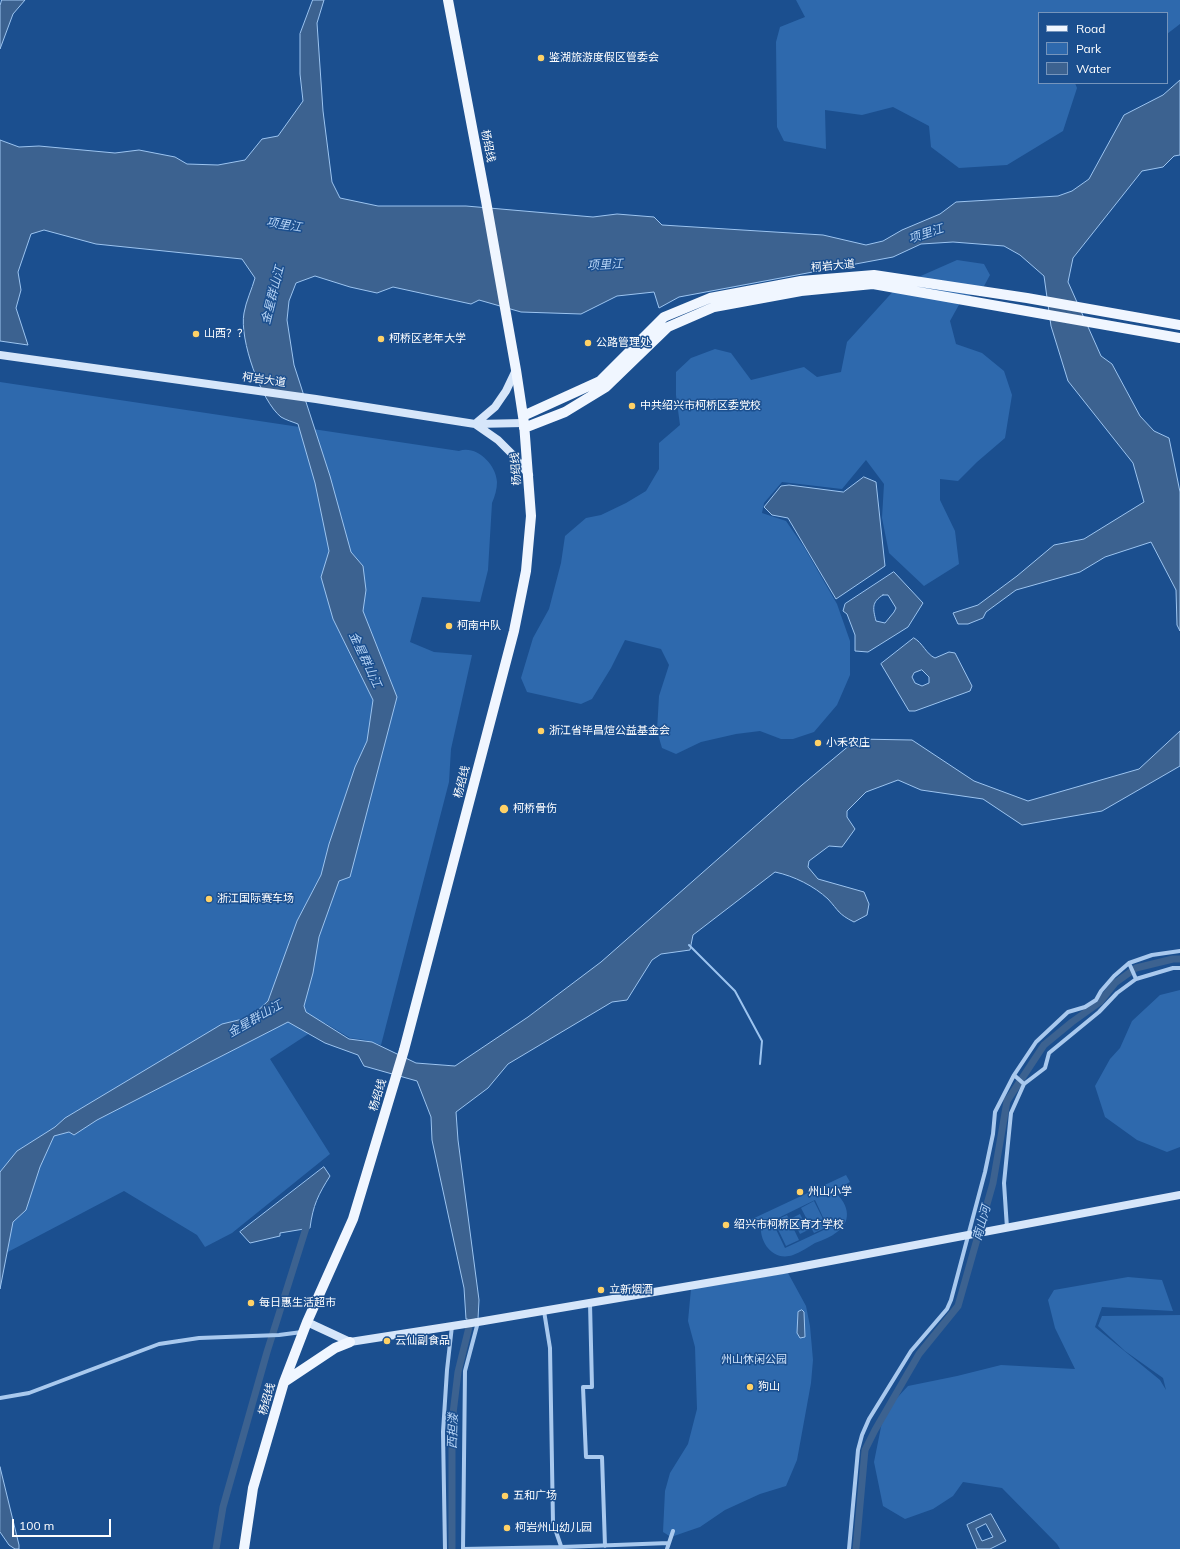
<!DOCTYPE html>
<meta charset="utf-8">
<style>
body{margin:0}
#map{position:relative;width:1180px;height:1549px;overflow:hidden;background:#1b4f8f;font-family:Mulish,sans-serif}
canvas{display:block}
.legend{position:absolute;left:1038px;top:12px;width:130px;height:72px;box-sizing:border-box;background:#1b4f8f;border:1px solid #7695bc;margin:0;padding:5px 7px;list-style:none;font-size:12px;color:#fff}
.legend li{display:flex;align-items:center;gap:8px;height:20px}
.legend b{width:20px;border:1px solid #7695bc}
.scale{position:absolute;left:12px;top:1519px;width:99px;height:18px;box-sizing:border-box;border:2px solid #fff;border-top:0;padding-left:5px;font-size:12px;line-height:14px;white-space:nowrap;color:#fff;-webkit-text-stroke:3px #1b4f8f;paint-order:stroke}
</style>
<div id="map">
<canvas width="1180" height="1549"></canvas>
<ul class="legend">
<li><b style="height:5px;background:#f0f6ff"></b>Road</li>
<li><b style="height:11px;background:#2e69ad"></b>Park</li>
<li><b style="height:11px;background:#3c6290"></b>Water</li>
</ul>
<div class="scale">100 m</div>
</div>
<script>
const ctx = document.querySelector('canvas').getContext('2d');
ctx.lineJoin = 'round';
function fill(path, color) {
  ctx.fillStyle = color;
  ctx.fill(path, 'evenodd');
}
function strokePath(path, color, width, dash) {
  ctx.strokeStyle = color;
  ctx.lineWidth = width;
  ctx.lineCap = dash ? 'butt' : 'round';
  ctx.setLineDash(dash || []);
  ctx.stroke(path);
}
function write(font, color, halo, rows, align = 'center') {
  ctx.font = font + ' Mulish,"Noto Sans SC",sans-serif';
  ctx.lineWidth = 3;
  ctx.setLineDash([]);
  ctx.textBaseline = 'middle';
  ctx.strokeStyle = halo;
  ctx.fillStyle = color;
  for (const [text, x, y, turn = 0] of rows) {
    ctx.save();
    ctx.translate(x, y);
    ctx.rotate((+turn || 0) * Math.PI / 180);
    ctx.textAlign = isNaN(turn) ? turn : align;
    if (halo) ctx.strokeText(text, 0, 0);
    ctx.fillText(text, 0, 0);
    ctx.restore();
  }
}
const green = new Path2D(`
 M796,0H1180V24L1167,34V13H1039V83H1075L1077,88L1063,131L1007,165L959,168L931,147L929,126L893,107L862,115L825,110L826,149L784,141L777,127L776,42L780,27L805,17Z
 M957,260L984,264L990,275L983,288L961,301L950,321L956,344L982,353L1004,371L1012,395L1005,438L977,462L958,481L940,479V500L955,531L959,564L924,586L889,553L882,518L884,484L866,460L842,489L782,482L764,503L762,513L786,521L804,547L837,604L850,641V675L837,705L814,732L793,739H781L760,731L736,734L701,742L676,754L662,748L657,731L659,696L669,665L661,649L625,640L611,668L592,699L581,704L527,692L521,678L533,638L549,609L561,563L565,536L586,518L601,515L626,503L646,491L659,469V443L680,425L676,395V372L691,358L715,349L731,353L751,380L804,367L817,377L841,372L847,342L898,286Z
 M0,382L459,451C476,445 496,464 497,482C497,489 495,496 492,503L488,570L480,602L422,597L410,642L434,652L472,655L451,749L449,782L381,1045L365,1040L350,1038L325,1023L270,1059L330,1154L232,1233L205,1247L197,1235L124,1191L4,1254L0,1270Z
 M1180,990V1147L1167,1152L1137,1140L1105,1117L1095,1086L1110,1059L1120,1048L1132,1021L1160,995Z
 M846,1175L850,1182L833,1191C847,1201 854,1220 837,1232C831,1237 823,1240 815,1243C808,1247 801,1252 793,1255C773,1262 759,1242 761,1225L754,1228L750,1220ZM815,1200L828,1228L785,1248L772,1221Z
 M814,1201L827,1227L814,1233L801,1208Z
 M800,1214L808,1230L800,1234L792,1218Z
 M787,1215L799,1240L786,1246L774,1221Z
 M788,1273L806,1306L810,1326L813,1360L811,1383L797,1460L786,1486L760,1494L725,1510L700,1527L671,1537L663,1532L665,1491L670,1473L688,1444L697,1409L695,1347L688,1321L691,1289Z
 M1128,1277L1162,1280L1173,1311L1102,1307L1095,1327L1160,1380L1166,1390L1163,1378L1125,1351L1098,1326L1102,1316L1180,1315V1549H1060L1057,1544L1002,1488L963,1482L953,1496L933,1509L905,1519L883,1506L874,1462L884,1412L908,1386L957,1376L1001,1365L1075,1369L1055,1328L1048,1300L1054,1290Z`);
const water = new Path2D(`
 M2,0H25L13,14L0,49V6Z
 M313,0H324L317,23L323,111L332,182L340,198L378,206H466L593,217L617,214L654,217L662,225L823,235L866,245L883,241L902,230L940,214L956,202L1058,196L1072,191L1089,179L1124,115L1163,95L1180,80V155L1174,156L1163,167L1142,171L1073,258L1068,282L1101,356L1112,364L1140,416L1154,431L1169,438L1180,492V631L1177,625L1176,590L1151,542L1105,557L1080,572L1016,590L986,612L983,618L968,624H958L953,613L978,605L1017,576L1054,545L1084,539L1144,502L1133,463L1068,381L1051,326L1044,276L1020,255L1004,246L953,242L921,244L893,257L679,297L659,308L654,292L617,296L581,314L521,312L479,300L471,304L393,287L377,293L350,287L315,276L296,283L289,301L287,320L294,365L330,476L351,552L363,566L366,590L363,611L397,697L350,877L339,881L319,937L313,973L304,1006L306,1012L349,1039L372,1042L416,1063L455,1066L528,1017L601,962L802,785L857,739L912,740L974,781L1028,801L1139,769L1180,731V766L1102,811L1022,825L983,799L921,790L898,780L866,792L847,811V817L855,829L842,847L829,846L809,861L808,867L818,879L864,892L869,904L867,915L854,922C838,914 839,911 828,899C814,886 794,876 775,872L693,935L690,950L661,954L652,960L627,1000L612,1002L508,1064L488,1088L456,1112L458,1140L479,1300L478,1319H466L464,1288L432,1140L431,1117L417,1081L364,1066L358,1055L325,1043L288,1022L97,1120L74,1135L69,1132L54,1136L40,1167L26,1210L13,1222L0,1289V1172L17,1151L55,1127L65,1118L222,1024L251,1017L268,1001L297,921L321,875L329,844L355,767L367,741L373,700L333,619L321,577L329,551L315,483L298,424C293,422 286,420 281,417C261,401 239,339 244,313C246,301 252,289 255,278L242,259L96,244L44,230L31,234L18,272L21,290L16,308L28,345L0,341V140L19,147L39,146L115,153L139,150L175,157L187,164L218,165L245,160L262,139L278,136L303,101L300,74V34Z
 M864,477L876,482L885,566L836,599L788,518L772,515L764,507L781,486L789,485L843,492Z
 M894,572L923,603L908,627L868,652L855,651V635L847,614L843,611L845,604ZM883,595H888L896,608L894,612L885,623L876,621C873,609 871,602 883,595Z
 M914,638C923,643 926,654 935,658L949,652L955,653L972,686L970,691L915,711H909L881,664ZM922,670L929,677V683L922,686L915,683L912,677L914,673Z
 M324,1167L330,1176C318,1195 313,1205 310,1228L280,1233V1236L250,1243L240,1232Z
 M802,1310L804,1312L805,1337L800,1338L797,1333L798,1312Z
 M0,1467L19,1545V1549H15L9,1545L0,1532Z
 M991,1514L1006,1541L990,1549H977L967,1525ZM986,1524L993,1537L982,1541L976,1529Z`);
const stream = new Path2D(`
 M689,945L735,991L762,1041L760,1064`);
const canal = new Path2D(`
 M216,1549L223,1507L267,1352L306,1228
 M452,1549V1422L458,1372L472,1315V1309
 M856,1549L865,1450L875,1430L919,1354L958,1306L993,1183L1007,1101L1044,1045L1072,1022L1100,1002L1115,983L1136,968L1173,959H1180`);
const street = new Path2D(`
 M1129,963L1136,979
 M1014,1075L1024,1084
 M1007,1228L1004,1183L1011,1113L1024,1084L1045,1068L1049,1053L1099,1012L1117,993L1136,979L1173,968H1180
 M590,1303L592,1387H583L586,1457H602L605,1546
 M544,1311L550,1348L553,1523L562,1549
 M0,1398L29,1393L159,1344L199,1338L279,1335L302,1332
 M445,1549L443,1432L447,1370L452,1326
 M463,1549L465,1371L478,1322
 M463,1549L562,1547L669,1543
 M667,1549L673,1531
 M849,1549L858,1450L862,1435L869,1419L911,1351L947,1309L951,1300L985,1172L993,1134L995,1112L1014,1075L1036,1042L1068,1012L1085,1007L1096,1000L1101,991L1114,976L1129,963L1152,955L1180,951`);
const secondary = new Path2D(`
 M0,355L316,399L475,424L524,423
 M475,424L498,440L512,454L529,475
 M475,424L495,407L506,391L516,370
 M307,1322L350,1342L478,1322L783,1270L1180,1195`);
const primary = new Path2D(`
 M523,416L600,381L664,317L710,298L801,281L874,275L1027,298L1180,325
 M524,428L565,412L606,387L668,327L714,307L801,291L873,284L1180,338
 M284,1382L335,1348L350,1342
 M244,1549L253,1488L284,1382L307,1322L353,1219L404,1050L514,631L526,571L531,516L524,423L516,370L486,201L448,0`);
const markers = [
 [541,58,4,"#ffd166"],
 [196,334,4,"#ffd166"],
 [381,339,4,"#ffd166"],
 [588,343,4,"#ffd166"],
 [632,406,4,"#ffd166"],
 [449,626,4,"#ffd166"],
 [541,731,4,"#ffd166"],
 [818,743,4,"#ffd166"],
 [504,809,5,"#ffd166"],
 [209,899,4,"#ffd166"],
 [800,1192,4,"#ffd166"],
 [726,1225,4,"#ffd166"],
 [601,1290,4,"#ffd166"],
 [251,1303,4,"#ffd166"],
 [387,1341,4,"#ffd166"],
 [750,1387,4,"#ffd166"],
 [505,1496,4,"#ffd166"],
 [507,1528,4,"#ffd166"]
];
const poiNames = [
 ["鉴湖旅游度假区管委会",549,58],
 ["山西？？",204,334],
 ["柯桥区老年大学",389,339],
 ["公路管理处",596,343],
 ["中共绍兴市柯桥区委党校",640,406],
 ["柯南中队",457,626],
 ["浙江省毕昌煊公益基金会",549,731],
 ["小禾农庄",826,743],
 ["柯桥骨伤",513,809],
 ["浙江国际赛车场",217,899],
 ["州山小学",808,1192],
 ["绍兴市柯桥区育才学校",734,1225],
 ["立新烟酒",609,1290],
 ["每日惠生活超市",259,1303],
 ["云仙副食品",395,1341],
 ["狗山",758,1387],
 ["五和广场",513,1496],
 ["柯岩州山幼儿园",515,1528]
];
const streetNames = [
 ["杨绍线",488,146,79],
 ["柯岩大道",833,266,-5],
 ["柯岩大道",264,380,8],
 ["杨绍线",516,469,-94],
 ["杨绍线",462,782,-75],
 ["杨绍线",378,1095,-73],
 ["杨绍线",267,1399,-74]
];
const parkNames = [
 ["州山休闲公园",754,1360]
];
const waterNames = [
 ["项里江",284,225,9],
 ["项里江",926,234,-18],
 ["项里江",605,265,-3],
 ["金星群山江",273,295,-76],
 ["金星群山江",365,660,65],
 ["金星群山江",255,1019,-30],
 ["南山河",982,1223,-74],
 ["西担溇",453,1431,-88]
];
fill(green, '#2e69ad');
fill(water, '#3c6290');
strokePath(water, '#9cc4f0', 1);
strokePath(stream, '#9cc4f0', 2);
strokePath(canal, '#3c6290', 7);
strokePath(street, '#a9c9ee', 4);
strokePath(secondary, '#d6e6fa', 8);
strokePath(primary, '#f0f6ff', 10);
for (const [x, y, r, color] of markers) {
  const dot = new Path2D();
  dot.arc(x, y, r, 0, 2 * Math.PI);
  ctx.fillStyle = color;
  ctx.fill(dot);
  strokePath(dot, '#1b4f8f', 1.5);
}
write('11px', '#fff', '#1b4f8f', poiNames, 'left');
write('11px', '#fff', '#1b4f8f', streetNames);
write('11px', '#cfe3fa', '#1b4f8f', parkNames);
write('italic 12px', '#b5d3f5', '#1b4f8f', waterNames);
</script>
